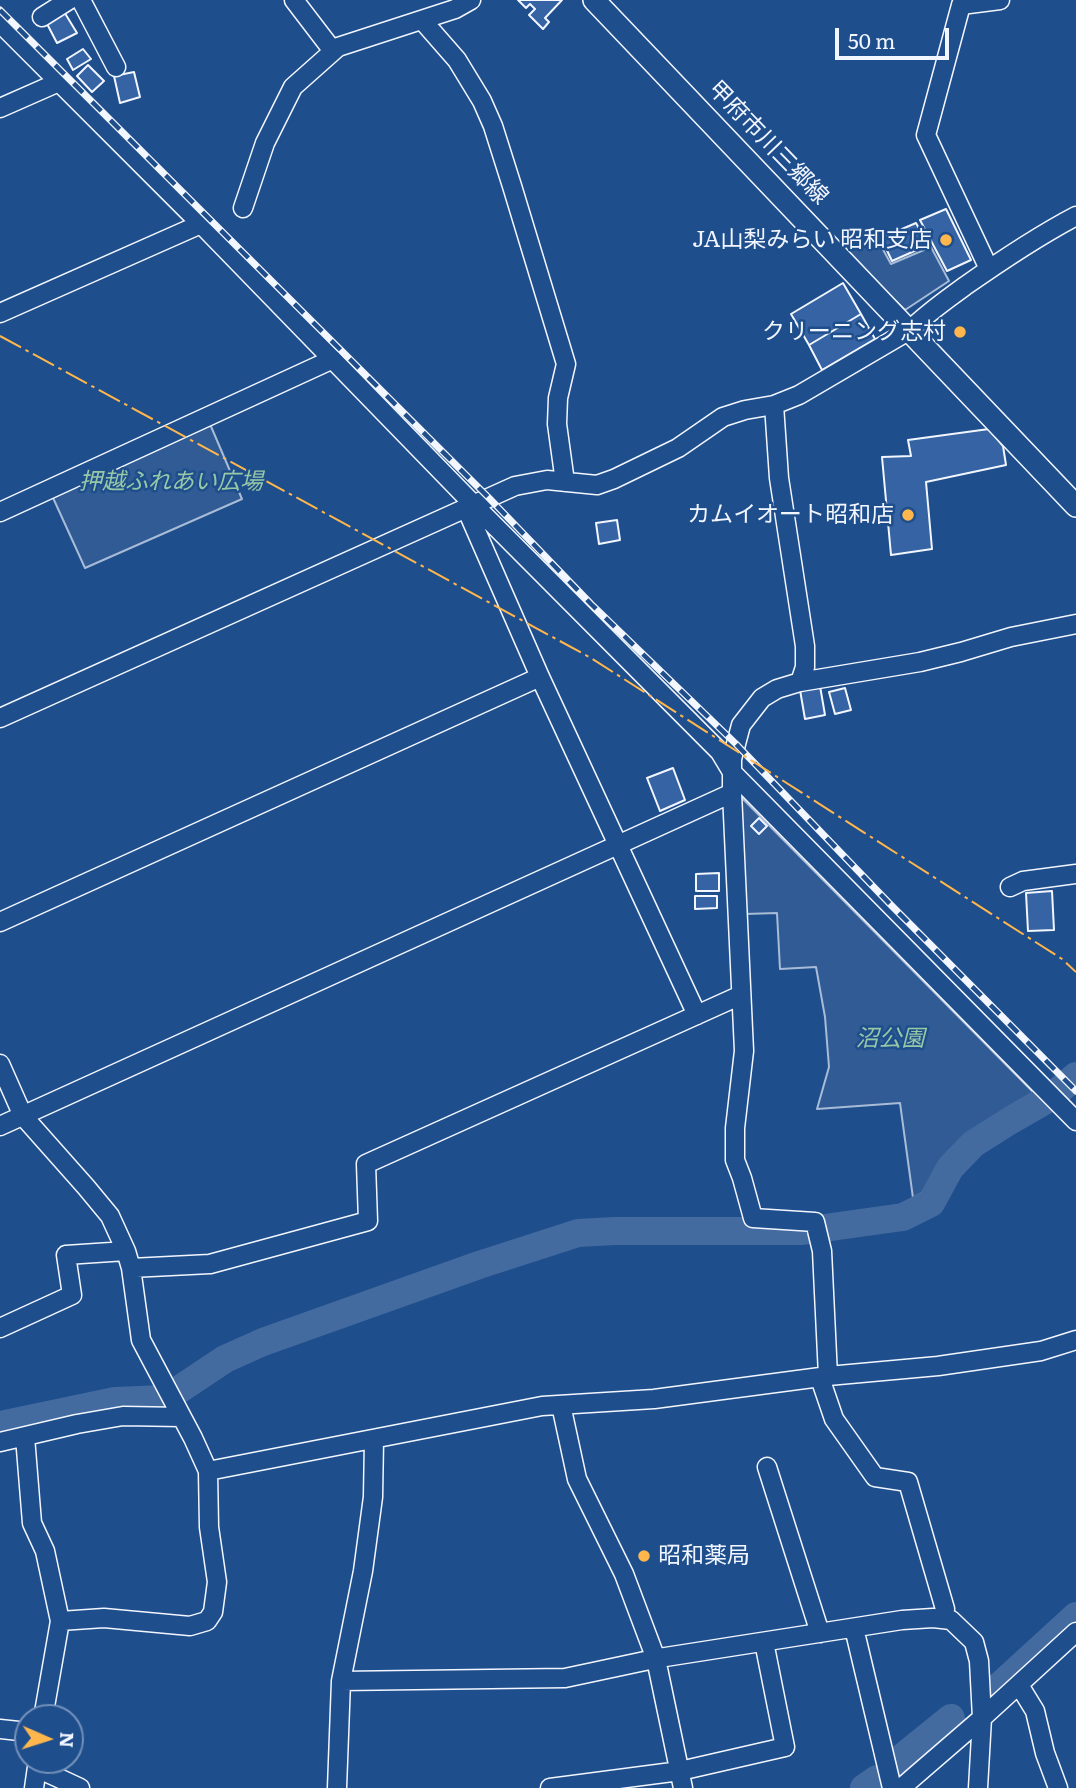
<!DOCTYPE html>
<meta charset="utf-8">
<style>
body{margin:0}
#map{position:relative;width:1076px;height:1788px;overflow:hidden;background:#1f4e8c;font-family:Literata,serif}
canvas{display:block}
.north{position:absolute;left:14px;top:1704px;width:70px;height:70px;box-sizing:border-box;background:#1f4e8c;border:2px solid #7391ba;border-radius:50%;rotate:93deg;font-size:19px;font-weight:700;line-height:28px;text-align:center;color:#f2f6ff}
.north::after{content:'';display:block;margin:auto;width:24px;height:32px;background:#ffb74d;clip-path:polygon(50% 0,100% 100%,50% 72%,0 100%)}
.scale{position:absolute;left:835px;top:28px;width:114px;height:32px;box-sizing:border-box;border:4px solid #f2f6ff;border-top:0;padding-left:9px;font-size:21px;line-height:24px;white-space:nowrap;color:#f2f6ff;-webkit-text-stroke:5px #1f4e8c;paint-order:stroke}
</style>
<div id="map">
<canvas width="1076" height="1788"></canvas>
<div class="north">N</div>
<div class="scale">50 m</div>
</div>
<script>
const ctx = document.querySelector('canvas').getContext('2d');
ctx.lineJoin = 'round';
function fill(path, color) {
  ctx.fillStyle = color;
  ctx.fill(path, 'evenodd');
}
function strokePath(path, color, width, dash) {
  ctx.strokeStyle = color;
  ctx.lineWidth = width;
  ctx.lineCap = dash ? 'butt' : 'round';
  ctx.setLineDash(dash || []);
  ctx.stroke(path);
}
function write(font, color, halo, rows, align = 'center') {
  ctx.font = font + ' Literata,"Noto Sans JP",serif';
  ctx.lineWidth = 5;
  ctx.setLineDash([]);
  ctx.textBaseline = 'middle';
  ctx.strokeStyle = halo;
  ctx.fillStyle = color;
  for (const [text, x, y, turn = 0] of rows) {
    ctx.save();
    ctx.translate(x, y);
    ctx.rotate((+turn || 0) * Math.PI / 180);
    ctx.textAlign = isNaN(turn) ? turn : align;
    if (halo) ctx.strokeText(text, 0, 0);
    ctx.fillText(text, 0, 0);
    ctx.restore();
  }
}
const built = new Path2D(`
 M876,237L891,264L931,247L949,281L905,310L845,252Z
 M207,417L242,499L85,568L49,489Z
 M741,797L1035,1094L971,1132L942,1163L924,1192L913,1198L900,1103L817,1109L829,1067L825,1017L816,967L780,969L777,913L745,914Z`);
const river = new Path2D(`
 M0,1425L115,1401L165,1399L225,1359L263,1342L479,1265L578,1233L615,1231H803L903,1217L931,1203L950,1168L973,1144L1011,1120L1051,1097L1076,1076
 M994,1691L1076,1616
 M899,1760L951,1718
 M864,1788L877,1779`);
const building = new Path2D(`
 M518,0H562L545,18L549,22L543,29L529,15L535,9L530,4L526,8Z
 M63,10L77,33L57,43L45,20Z
 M83,49L91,59L73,70L67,59Z
 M88,65L104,81L92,92L77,76Z
 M134,72L140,97L120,103L114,76Z
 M946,209L971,260L947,271L920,220Z
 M916,223L928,245L892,261L881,238Z
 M843,283L861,314L809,345L791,314Z
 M861,314L875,339L822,370L809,345Z
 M989,429L1003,446L1006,465L926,482L932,549L891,555L882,457L911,456L908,440Z
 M617,520L620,540L599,544L596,523Z
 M820,686L825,715L805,719L800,690Z
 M845,688L851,710L835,714L829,692Z
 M673,768L685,800L660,811L647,778Z
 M759,818L767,826L759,834L751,826Z
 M719,873V891H696V874Z
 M1052,891L1054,930L1028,931L1026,893Z
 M695,896H717V908L695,909Z`);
const minor = new Path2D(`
 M81,0L116,67
 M294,0L333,51
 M42,17L69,0
 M422,20L457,60L482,101L493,126L512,186L566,364L558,398L557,424L565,482
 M0,23L201,224
 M0,108L59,82
 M243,208L265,143L293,87L338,47L455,9L471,0
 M989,269L926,135L961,5L1000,0
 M0,313L201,224L474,505L720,752L732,772L1076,1121
 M774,405L779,478L805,646V667L800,682L777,689L762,698L741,725L732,759V793L744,1051L735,1128V1160L742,1178L753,1218L815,1222L822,1251L828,1376
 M466,508L540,677L697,1015
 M0,512L333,359
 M800,682L920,662L961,652L1011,637L1076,624
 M0,718L515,486L547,480L597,485L614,479L678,448L723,417L745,410L774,405L799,395L910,330C927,313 946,300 965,286C1002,260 1036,237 1076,216
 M1010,887L1023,881L1076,874
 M0,922L540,677
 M0,1064L23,1116L86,1187L110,1216L126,1251L131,1268L141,1340L193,1438L208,1471L209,1527L217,1582L213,1612L207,1621L190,1626L104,1618L60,1621
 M0,1126L732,793
 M131,1268L210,1264L368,1221L366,1164L741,995
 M0,1328L72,1295L66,1255L126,1251
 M820,1378L834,1419L875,1477L908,1482L945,1609L943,1619
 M561,1405L577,1479L624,1574L656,1659L683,1788
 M25,1437L32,1523L45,1551L60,1621L43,1718
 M0,1442L77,1424L123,1416L181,1417
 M767,1467L820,1633
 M208,1471L542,1406L654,1399L828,1376L938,1366L1041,1351L1076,1340
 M854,1628L892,1788
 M341,1681L565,1678L659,1658L902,1620L933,1618L951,1620L974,1642L979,1661L982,1718L978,1788
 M1019,1685L1035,1711L1045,1753L1058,1788
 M0,1729L28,1732
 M37,1768L80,1788
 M34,1788L38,1760
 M337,1788L341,1681L363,1571L373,1497L374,1440
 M550,1788L680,1771L785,1747L764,1642
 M901,1788L982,1718L1076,1632`);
const major = new Path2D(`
 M594,0L1076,506`);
const rail = new Path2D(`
 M0,10L489,498L591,604L736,744L889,903L1076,1091`);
const power = new Path2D(`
 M0,336L591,658L1062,959L1076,972`);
const markers = [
 [946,240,7,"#ffb74d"],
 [960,332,7,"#ffb74d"],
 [908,515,7,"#ffb74d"],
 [644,1556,7,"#ffb74d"]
];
const streetNames = [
 ["甲府市川三郷線",768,143,46]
];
const poiNames = [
 ["JA山梨みらい 昭和支店",932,240],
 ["クリーニング志村",946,332],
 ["カムイオート昭和店",894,515],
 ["昭和薬局",658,1556,"left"]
];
const parkNames = [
 ["押越ふれあい広場",171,482],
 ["沼公園",890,1039]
];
fill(built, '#305b95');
strokePath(built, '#a8bbd7', 2);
strokePath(river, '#446ba0', 28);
fill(building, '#3563a3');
strokePath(building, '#f2f6ff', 2);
strokePath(minor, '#f2f6ff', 21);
strokePath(major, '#f2f6ff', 24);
strokePath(minor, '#1f4e8c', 18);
strokePath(major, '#1f4e8c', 21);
strokePath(rail, '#f2f6ff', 7);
strokePath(rail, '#1f4e8c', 4.5, [13]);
strokePath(power, '#ffb74d', 2, [24, 5, 3.5, 5]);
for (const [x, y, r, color] of markers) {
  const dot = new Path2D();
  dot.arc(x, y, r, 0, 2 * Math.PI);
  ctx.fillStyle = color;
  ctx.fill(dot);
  strokePath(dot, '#1f4e8c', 2.5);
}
write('23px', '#f2f6ff', '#1f4e8c', streetNames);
write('23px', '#f2f6ff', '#1f4e8c', poiNames, 'right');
write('italic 23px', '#97c8a6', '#1f4e8c', parkNames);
</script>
